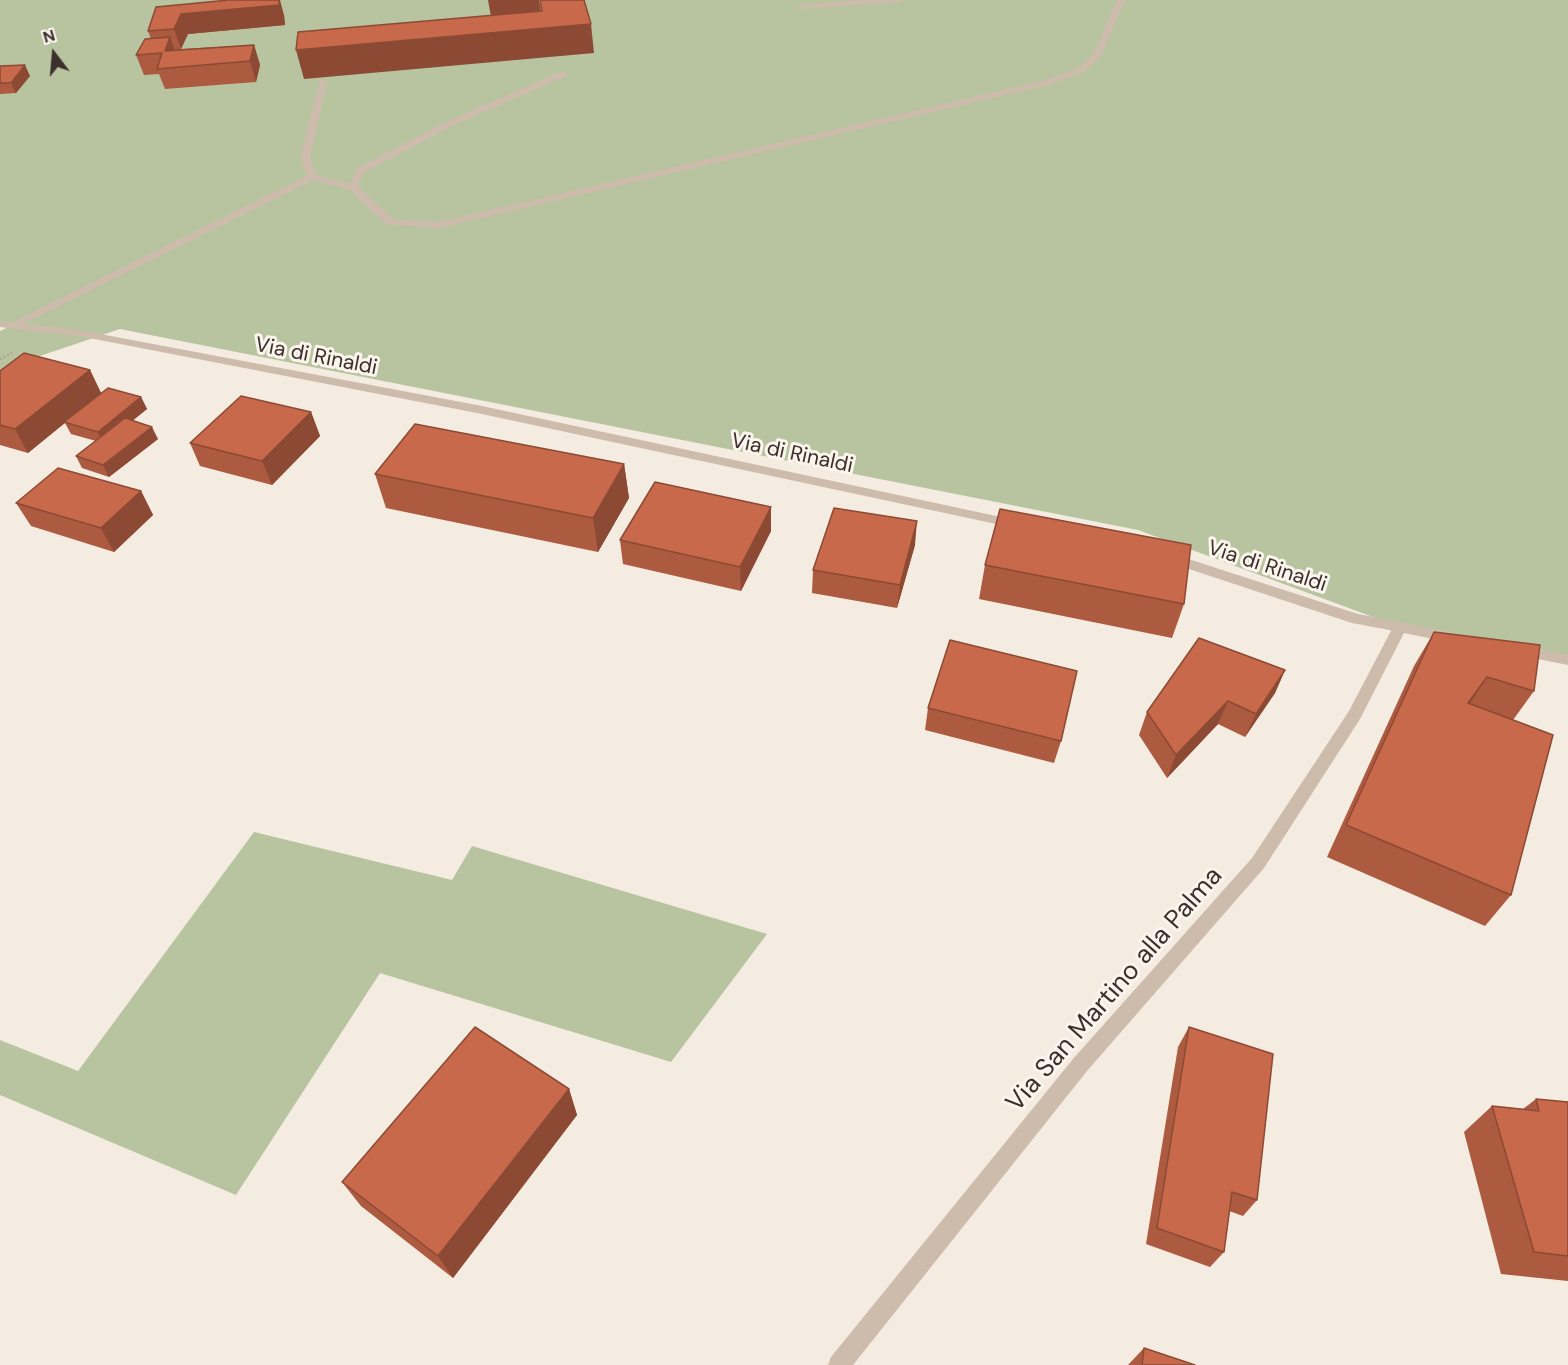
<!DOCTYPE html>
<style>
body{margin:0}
#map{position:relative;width:1568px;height:1365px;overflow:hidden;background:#f4ebe1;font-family:"DM Sans",sans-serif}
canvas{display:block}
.north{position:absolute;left:24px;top:24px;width:60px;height:60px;-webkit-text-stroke:4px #fbf5ee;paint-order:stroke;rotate:344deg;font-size:16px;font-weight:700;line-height:24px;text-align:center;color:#3b302b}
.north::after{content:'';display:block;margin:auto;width:21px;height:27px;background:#3b302b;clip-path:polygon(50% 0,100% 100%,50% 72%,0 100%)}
</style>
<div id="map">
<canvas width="1568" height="1365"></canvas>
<div class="north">N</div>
</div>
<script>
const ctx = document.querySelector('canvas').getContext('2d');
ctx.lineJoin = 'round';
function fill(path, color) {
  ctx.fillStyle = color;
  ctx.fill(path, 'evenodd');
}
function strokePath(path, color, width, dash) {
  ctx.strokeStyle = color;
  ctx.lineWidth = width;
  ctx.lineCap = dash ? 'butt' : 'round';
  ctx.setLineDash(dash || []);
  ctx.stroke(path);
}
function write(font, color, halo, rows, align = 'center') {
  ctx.font = font + ' "DM Sans",sans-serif';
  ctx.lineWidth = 6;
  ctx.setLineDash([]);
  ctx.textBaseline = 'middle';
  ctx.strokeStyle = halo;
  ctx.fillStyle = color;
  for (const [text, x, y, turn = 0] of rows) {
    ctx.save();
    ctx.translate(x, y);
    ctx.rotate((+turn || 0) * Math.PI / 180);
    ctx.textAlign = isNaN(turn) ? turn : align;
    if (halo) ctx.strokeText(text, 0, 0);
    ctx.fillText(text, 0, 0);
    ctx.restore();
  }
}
const green = new Path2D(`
 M0,0H1568V660L1400,627L1138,530L120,329L31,359L0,376V331L10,326L0,324Z
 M254,832L452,880L472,846L767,934L671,1062L380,973L236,1195L0,1095V1040L78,1071Z`);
const path = new Path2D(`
 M0,359L12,353`);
const service = new Path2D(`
 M866,0H903L899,2L800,9L796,7L800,5Z
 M1117,0H1125L1101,56L1084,72L1048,85L439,228L386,224L350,190L313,180L15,328H7L5,326L307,176L300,158L320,79L327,81L310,158L316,175L350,184L356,169L446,122L560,72H566V76L452,126L363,173L358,187L393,219L439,222L1042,81L1078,68L1094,53Z`);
const minor = new Path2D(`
 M0,321L84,331L477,405L1015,520L1022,524L1015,528L477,413L84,337L0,327Z
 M1170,553L1358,614L1405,623L1407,627L1400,632L1352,623L1165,561L1163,558Z`);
const tertiary = new Path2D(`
 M1400,622L1453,633L1460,638L1453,643L1404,633L1360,719L1264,868L1087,1071L853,1365H828L831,1357L1073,1059L1252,858L1349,711L1393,627Z
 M1518,645L1568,655V665L1513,654L1511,650L1513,646Z`);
const wall = new Path2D(`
 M284,15L285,25L188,34L181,49L254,45L260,65L256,82L165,89L159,74L144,75L136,55L151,39L148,31Z
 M0,66L30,76L16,93L0,94Z
 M90,370L101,393L141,397L147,409L133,420L158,439L109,477L82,468L76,456L96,441L71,434L65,423L28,453L0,445V371Z
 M311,412L320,436L272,485L200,466L190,443Z
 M624,464L629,498L598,552L386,508L375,474Z
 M141,491L153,515L114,552L31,526L16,503Z
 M771,531L741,591L623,564L620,540Z
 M915,545L897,608L812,593L813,570Z
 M985,565L1184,604L1172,638L979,599Z
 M1434,632L1534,691L1513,720L1511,895L1485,926L1327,857L1414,666Z
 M1285,670L1275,693L1245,737L1218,724L1167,778L1139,735L1147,712Z
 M928,708L1061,741L1054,763L925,730Z
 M1189,1027L1257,1200L1243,1216L1229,1211L1224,1252L1210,1267L1146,1244L1178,1047Z
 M569,1089L577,1115L453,1278L361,1206L342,1182Z
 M1536,1099L1568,1102V1281L1501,1274L1464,1132L1492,1106L1523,1109Z
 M1144,1348L1195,1365H1128Z`);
const shadedWall = new Path2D(`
 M279,0H280L284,15L285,25L188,34L181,49L174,29L181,14Z
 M488,0H539L543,23L493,28Z
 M591,24L594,53L304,79L296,50Z
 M170,37L177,57L165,51Z
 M254,45L260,65L256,82L250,61Z
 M25,65L30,76L16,93L11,83Z
 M90,370L101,393L28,453L15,429Z
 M141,397L147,409L104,444L98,432Z
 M311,412L320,436L272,485L262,461Z
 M152,427L158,439L109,477L103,465Z
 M624,464L629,498L598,552L593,518Z
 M141,491L153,515L114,552L101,528Z
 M771,507V531L741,591L740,567Z
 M917,521L915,545L897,608L900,585Z
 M1285,670L1275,693L1245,737L1256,714Z
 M1487,677L1465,711L1468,703Z
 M1228,701L1218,724L1167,778L1176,755Z
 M569,1089L577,1115L453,1278L438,1256Z`);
const building = new Path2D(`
 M229,0H279V5L181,14L174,29L148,31L156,7Z
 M540,0H584L591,24L296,50L298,32L542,11Z
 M170,37L165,51L254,45L250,61L157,69L162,53L136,55L145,39Z
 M25,65L11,83H0V66Z
 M24,353L90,370L15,429L0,425V371Z
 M108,388L141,397L98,432L64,422Z
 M241,396L311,412L262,461L190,443Z
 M125,418L152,427L103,465L76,456Z
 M415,424L624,464L593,518L375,474Z
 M58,468L141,491L101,528L16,503Z
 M655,482L771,507L740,567L620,540Z
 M834,508L917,521L900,585L813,570Z
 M1000,509L1191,545L1184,604L985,565Z
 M1434,632L1540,645L1534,691L1487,677L1468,703L1553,735L1511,895L1346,825Z
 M1199,638L1285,670L1256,714L1228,701L1176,755L1147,712Z
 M950,640L1077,671L1061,741L928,708Z
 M475,1027L569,1089L438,1256L342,1182Z
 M1189,1027L1273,1054L1257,1200L1232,1192L1224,1252L1157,1228Z
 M1536,1099L1568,1102V1256L1534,1252L1492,1106L1539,1111Z
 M1144,1348L1195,1365H1142Z`);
const streetNames = [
 ["Via di Rinaldi",316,357,11],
 ["Via di Rinaldi",792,454,12],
 ["Via di Rinaldi",1267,567,18]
];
const nearStreetnames = [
 ["Via San Martino alla Palma",1115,990,-49]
];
fill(green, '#b8c4a0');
strokePath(path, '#b9a596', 3, [2, 2]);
fill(service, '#cdbbac');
fill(minor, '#cdbbac');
fill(tertiary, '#cdbbac');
fill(wall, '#ac5a40');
fill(shadedWall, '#8c4a34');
fill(building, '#c8694b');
strokePath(building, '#8c4a34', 1.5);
write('21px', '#3b302b', '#fbf5ee', streetNames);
write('26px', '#3b302b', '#fbf5ee', nearStreetnames);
</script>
